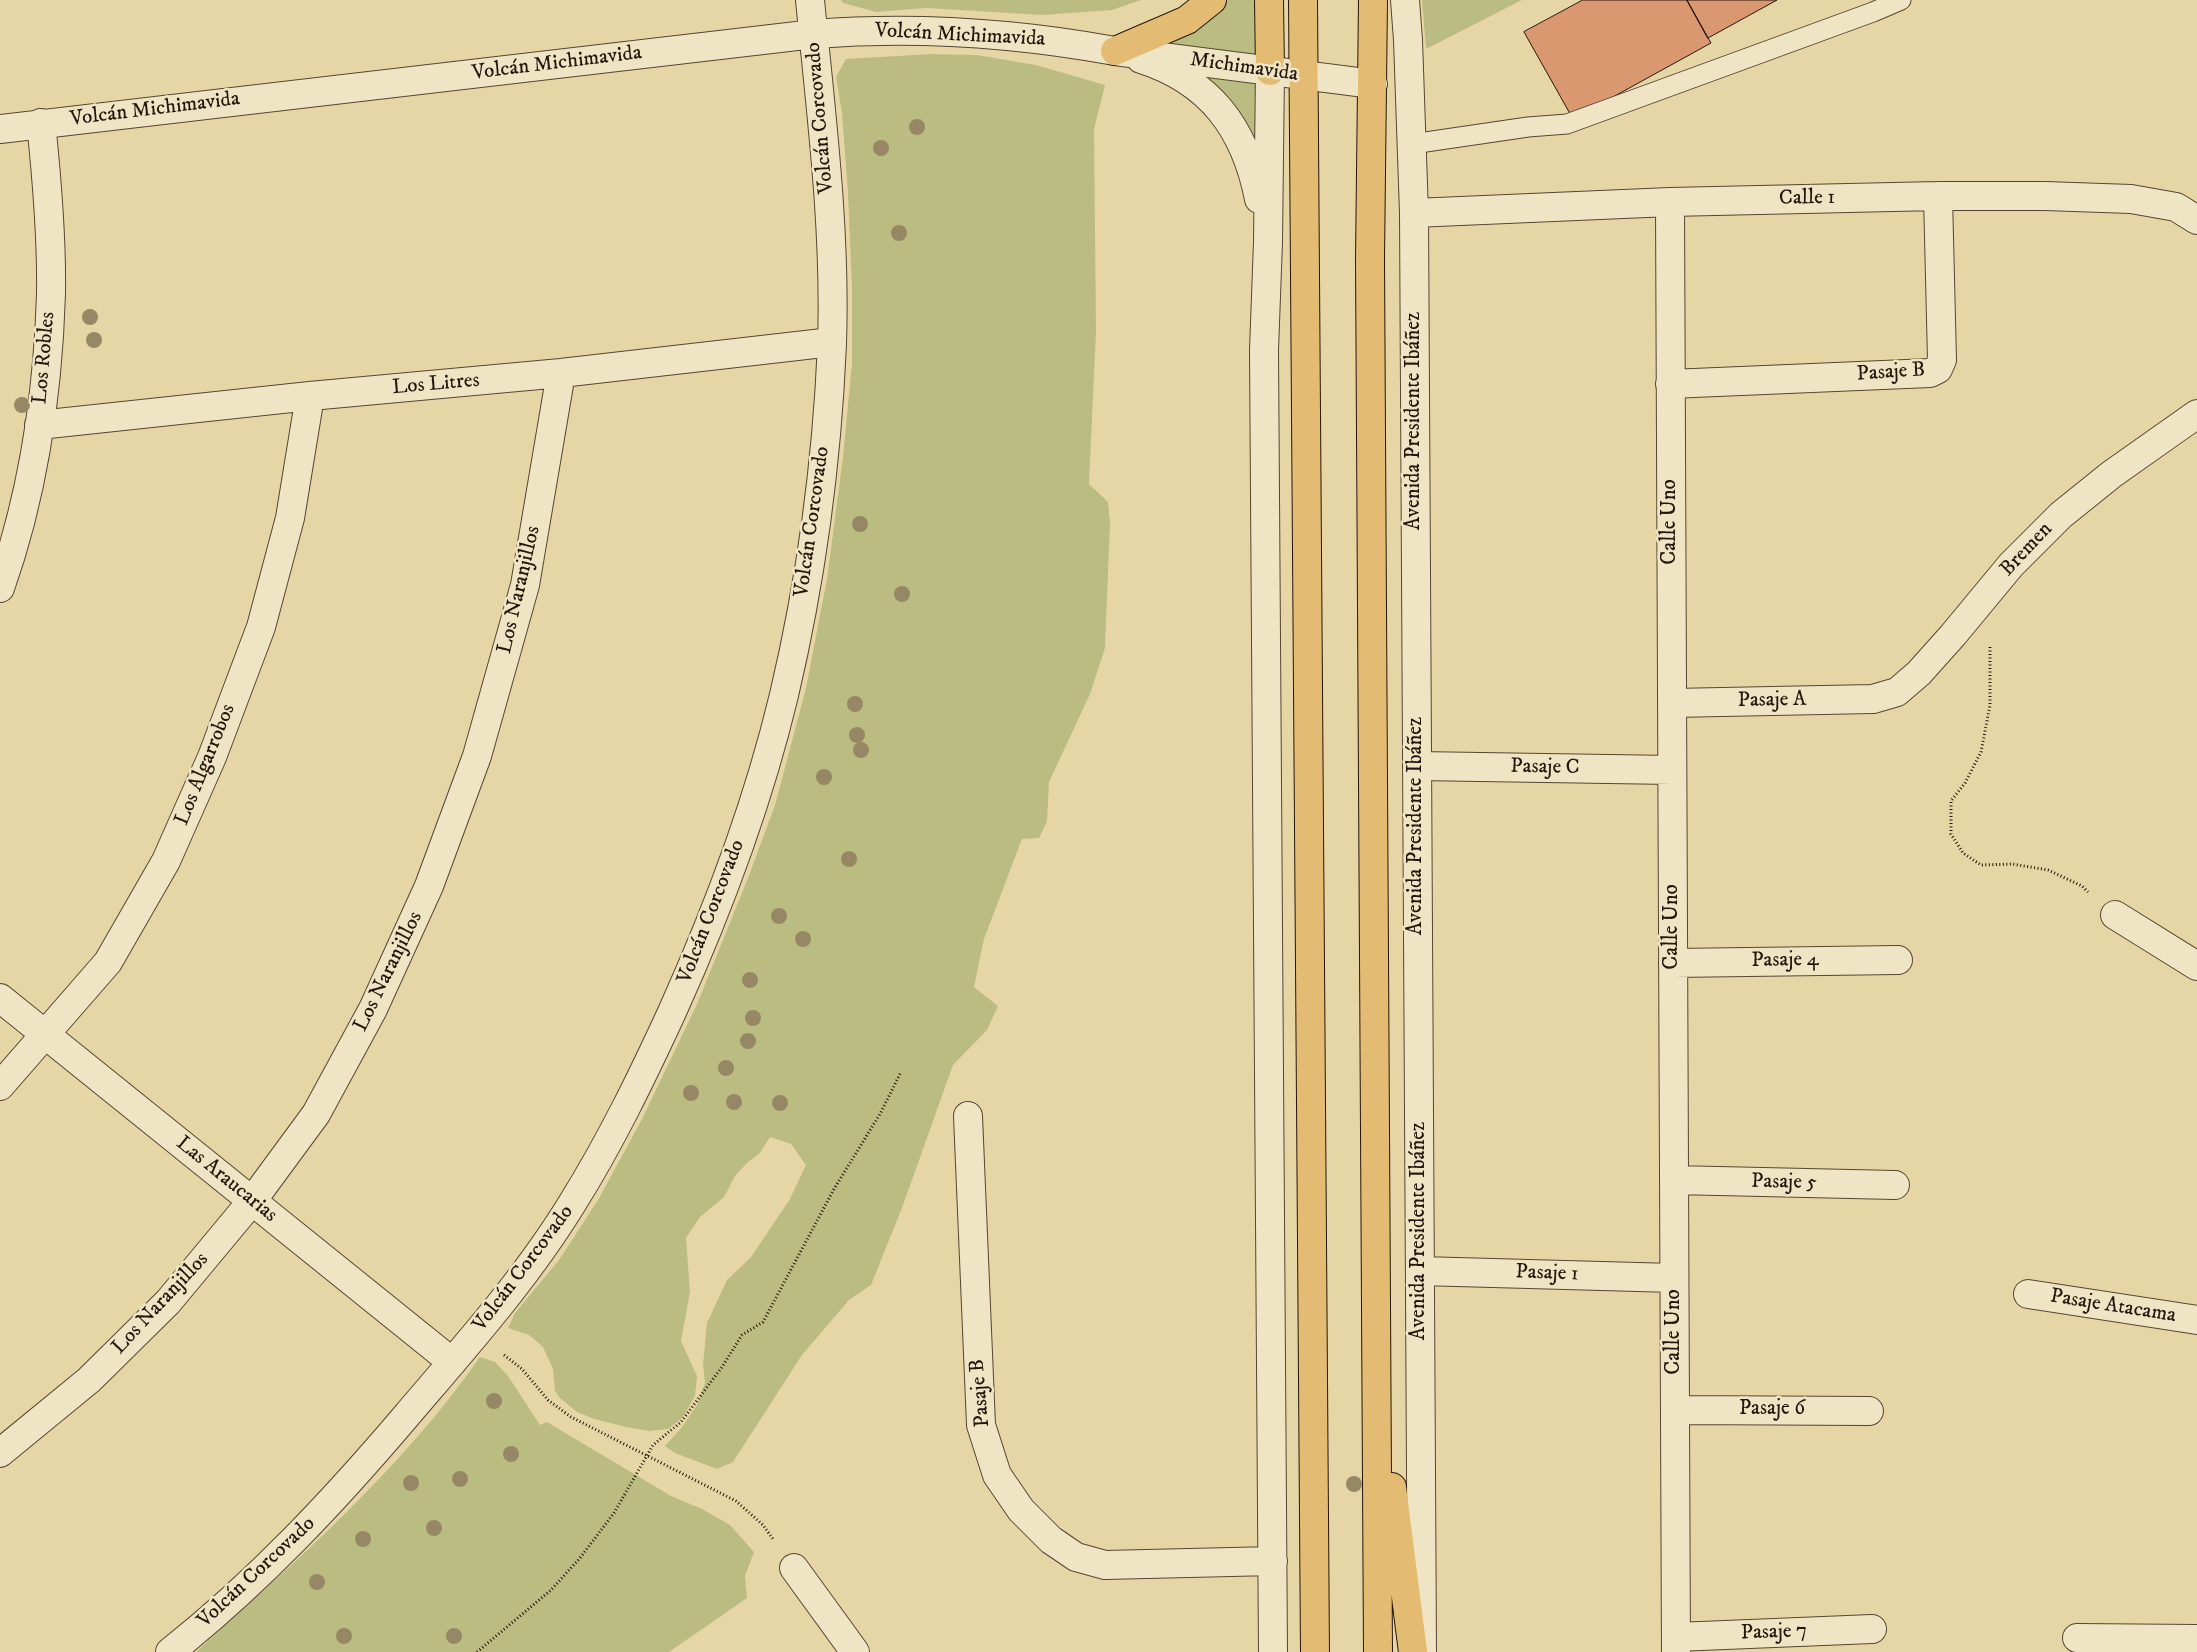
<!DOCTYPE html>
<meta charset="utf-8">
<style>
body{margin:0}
canvas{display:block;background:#e7d6a5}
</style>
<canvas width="2197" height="1652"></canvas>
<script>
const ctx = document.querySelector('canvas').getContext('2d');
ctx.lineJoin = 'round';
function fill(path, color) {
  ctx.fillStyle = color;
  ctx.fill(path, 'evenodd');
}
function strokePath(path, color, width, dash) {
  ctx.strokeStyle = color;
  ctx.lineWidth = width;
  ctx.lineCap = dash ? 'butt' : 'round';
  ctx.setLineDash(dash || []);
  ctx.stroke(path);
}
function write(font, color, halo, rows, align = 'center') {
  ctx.font = font + ' "IM FELL DW Pica",serif';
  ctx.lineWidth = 5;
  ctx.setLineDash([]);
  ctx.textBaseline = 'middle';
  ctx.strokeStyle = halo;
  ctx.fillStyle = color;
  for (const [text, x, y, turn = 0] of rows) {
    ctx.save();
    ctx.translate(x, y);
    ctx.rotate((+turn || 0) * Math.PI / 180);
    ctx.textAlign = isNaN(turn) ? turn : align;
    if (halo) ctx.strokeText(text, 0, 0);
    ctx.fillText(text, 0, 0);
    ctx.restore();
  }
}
const green = new Path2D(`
 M841,0H1141L1112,10L1042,15L926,8L876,12L843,3Z
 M1228,0H1257L1258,63L1160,45L1216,13Z
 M1422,0H1522L1426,49Z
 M932,54L977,55L1036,65L1105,85L1094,129L1096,332L1089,484L1108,502L1110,522L1105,648L1090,694L1049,782L1047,821L1039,838L1022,839L984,939L974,987L998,1006L987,1030L953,1065L902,1208L871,1285L849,1300L802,1355L733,1462L717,1469L675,1453L665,1446L682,1427L697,1405L705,1383L703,1365L707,1323L727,1280L751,1257L790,1199L806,1165L791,1144L770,1137L760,1153L748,1162L735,1176L724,1197L700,1217L686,1238L690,1292L681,1341L697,1376L695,1396L683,1417L668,1429L649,1431L626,1427L594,1419L577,1412L560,1398L555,1391L553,1369L543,1347L529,1335L508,1328L515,1313L559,1260L598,1200L641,1121L697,1004L748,878L775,805L806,688L827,579L843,457L852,363V288L848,194L842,113L836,77L846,59Z
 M1181,68L1259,83V151Z
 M480,1357L495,1362L508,1376L540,1425L547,1422L671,1496L702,1509L730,1525L754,1552L745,1576L747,1598L669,1652H196C296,1561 402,1469 480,1357Z`);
const building = new Path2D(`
 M1583,0H1687L1711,43L1573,119L1524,32Z
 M1687,0H1777L1708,38Z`);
const path = new Path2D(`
 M1990,647V705L1981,752L1965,783L1951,801V834L1963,853L1981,865L2012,864L2048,870L2082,886L2088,892
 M504,1355L522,1369L548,1400L571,1417L736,1501L763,1525L773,1539
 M477,1652L551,1590L580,1558L614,1513L653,1445L681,1422L722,1367L742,1335L763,1322L834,1189L880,1114L901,1072`);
const service = new Path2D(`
 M1412,144L1528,127L1567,124L1873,12L1901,0`);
const minor = new Path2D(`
 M1405,0L1408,40L1414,213L1422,1651
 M1141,59C1210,81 1245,128 1259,199
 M1270,71L1268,242L1264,350L1273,1652
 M1670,202L1676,1652
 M1414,213L1670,202L1938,196H2045L2131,199L2176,207L2197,220
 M1670,384L1930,373L1938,369L1942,360L1938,196
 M39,425L310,396L561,373L832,342
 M0,588C33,495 48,392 51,294C52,237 47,180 41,123
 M1672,703L1873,699L1897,692L1919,673L1953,635L2011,565L2061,515L2112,474L2197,414
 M1417,766L1672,770
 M2115,915L2197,966
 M1673,963L1898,960
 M0,998L452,1362
 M0,1086L108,962L166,861L212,757L261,627L290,518L310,396
 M968,1116L981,1425L997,1475L1021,1510L1051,1540L1076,1557L1105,1565L1273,1561
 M1674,1180L1895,1185
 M1420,1271L1674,1278
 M2028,1294L2197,1320
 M1675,1410L1869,1411
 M0,1453L89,1380L168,1302L252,1201L316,1114L373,1009L429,886L477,756L525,585L561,373
 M794,1568L855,1652
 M1676,1637L1872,1629
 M2077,1638L2197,1639`);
const tertiary = new Path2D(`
 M0,129L814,34C915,26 1016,33 1115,51L1373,84
 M170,1652C258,1582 334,1501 407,1415C465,1347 526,1279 573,1202C611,1141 642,1077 672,1012C718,910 758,804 784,695C811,581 827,461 832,344C836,229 821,114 810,0`);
const primary = new Path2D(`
 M1269,0L1270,71
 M1303,0L1315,1652
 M1373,0L1370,259L1378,1652
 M1115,51L1187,20L1212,0
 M1392,1487L1413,1652`);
const trees = [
 [917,127],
 [881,148],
 [899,233],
 [90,317],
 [94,340],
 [22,405],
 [860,524],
 [902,594],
 [855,704],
 [857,735],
 [861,750],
 [824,777],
 [849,859],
 [779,916],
 [803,939],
 [750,980],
 [753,1018],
 [748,1041],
 [726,1068],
 [691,1093],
 [734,1102],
 [780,1103],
 [494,1401],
 [511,1454],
 [460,1479],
 [411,1483],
 [1354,1484],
 [434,1528],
 [363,1539],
 [317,1582],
 [344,1636],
 [454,1636]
];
const streetNames = [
 ["Volcán Michimavida",960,36,3],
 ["Volcán Michimavida",557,64,-7],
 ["Michimavida",1244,68,8],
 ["Volcán Michimavida",155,110,-7],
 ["Volcán Corcovado",821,118,-95],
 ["Calle 1",1807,199,-1],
 ["Los Robles",45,358,-85],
 ["Pasaje B",1891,373,-4],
 ["Los Litres",436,385,-5],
 ["Avenida Presidente Ibáñez",1415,421,-90],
 ["Volcán Corcovado",813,522,-82],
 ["Calle Uno",1671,522,-90],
 ["Bremen",2027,550,-47],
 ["Los Naranjillos",520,590,-77],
 ["Pasaje A",1772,701,-1],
 ["Los Algarrobos",206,765,-68],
 ["Pasaje C",1545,768,1],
 ["Avenida Presidente Ibáñez",1417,826,-90],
 ["Volcán Corcovado",712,912,-69],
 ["Calle Uno",1673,927,-90],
 ["Pasaje 4",1785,961,-1],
 ["Los Naranjillos",389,972,-64],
 ["Las Araucarias",226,1180,39],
 ["Pasaje 5",1784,1183,1],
 ["Avenida Presidente Ibáñez",1420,1231,-90],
 ["Volcán Corcovado",524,1269,-53],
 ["Pasaje 1",1547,1274,2],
 ["Los Naranjillos",161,1304,-47],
 ["Pasaje Atacama",2113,1307,9],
 ["Calle Uno",1675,1332,-90],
 ["Pasaje B",981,1393,-95],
 ["Pasaje 6",1772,1410],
 ["Volcán Corcovado",257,1573,-43],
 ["Pasaje 7",1774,1633,-2]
];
fill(green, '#bbbc82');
fill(building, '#da9870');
strokePath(building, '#26160d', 1);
strokePath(service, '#564633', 21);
strokePath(minor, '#564633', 30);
strokePath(tertiary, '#564633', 30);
strokePath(primary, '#26160d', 30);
strokePath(path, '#26160d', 3, [1, 2.5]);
strokePath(service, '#efe4c4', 19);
strokePath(minor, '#efe4c4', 28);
strokePath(tertiary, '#efe4c4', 28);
strokePath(primary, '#e4bb72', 28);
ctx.fillStyle = '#968865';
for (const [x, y] of trees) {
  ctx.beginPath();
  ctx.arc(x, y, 8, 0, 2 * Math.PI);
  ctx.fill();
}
write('21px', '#26160d', '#efe4c4', streetNames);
</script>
